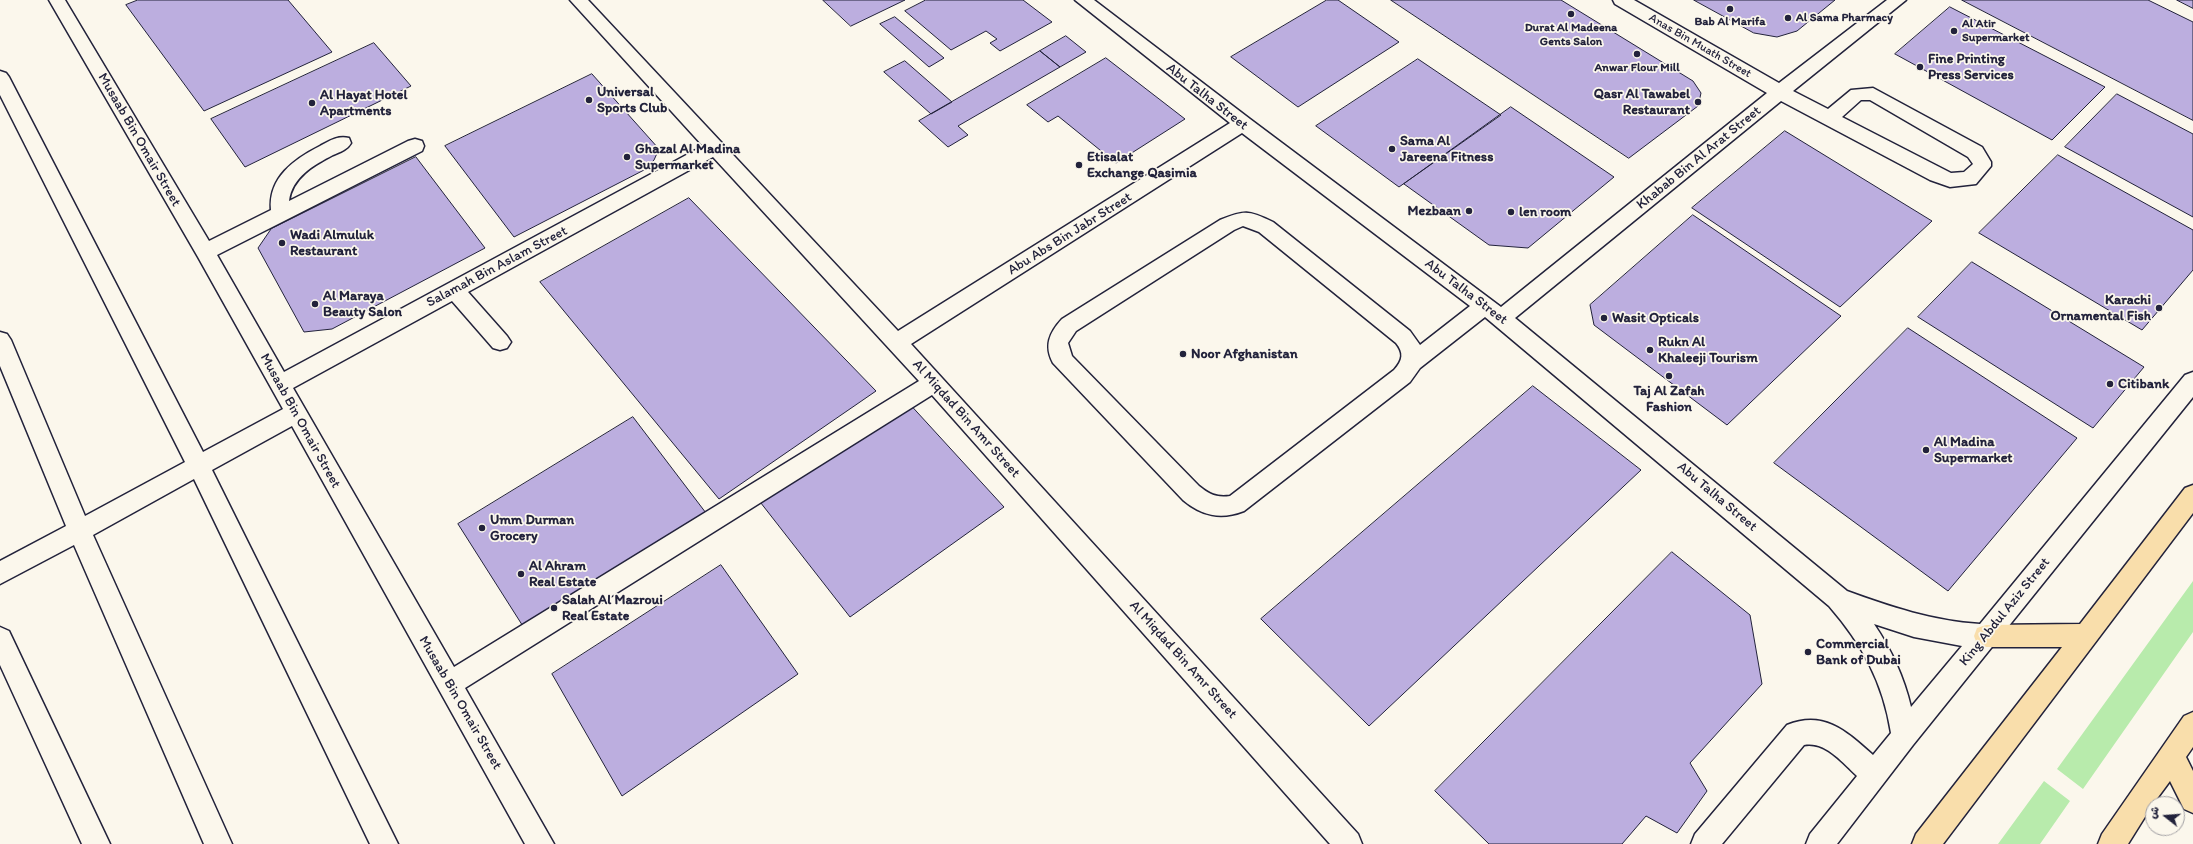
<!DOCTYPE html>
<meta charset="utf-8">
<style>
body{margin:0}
#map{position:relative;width:2193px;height:844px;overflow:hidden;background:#fbf7ec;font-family:Itim,"Playpen Sans Arabic",sans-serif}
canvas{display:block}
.north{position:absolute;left:2145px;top:796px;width:40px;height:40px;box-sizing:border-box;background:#fbf7ec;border:1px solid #a4a2a5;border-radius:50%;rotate:287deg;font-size:11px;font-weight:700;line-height:16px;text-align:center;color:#22223b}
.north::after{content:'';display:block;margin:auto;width:14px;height:18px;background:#22223b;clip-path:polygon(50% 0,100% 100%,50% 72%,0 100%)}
</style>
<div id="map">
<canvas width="2193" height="844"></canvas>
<div class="north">ش</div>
</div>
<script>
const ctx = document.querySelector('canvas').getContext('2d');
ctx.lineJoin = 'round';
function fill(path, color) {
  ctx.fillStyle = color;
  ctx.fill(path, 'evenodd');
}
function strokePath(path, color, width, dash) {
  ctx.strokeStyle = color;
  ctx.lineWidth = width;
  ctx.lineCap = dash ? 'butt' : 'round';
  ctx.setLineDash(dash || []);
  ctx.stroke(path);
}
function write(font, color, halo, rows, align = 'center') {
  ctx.font = font + ' Itim,sans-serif';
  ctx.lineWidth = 3.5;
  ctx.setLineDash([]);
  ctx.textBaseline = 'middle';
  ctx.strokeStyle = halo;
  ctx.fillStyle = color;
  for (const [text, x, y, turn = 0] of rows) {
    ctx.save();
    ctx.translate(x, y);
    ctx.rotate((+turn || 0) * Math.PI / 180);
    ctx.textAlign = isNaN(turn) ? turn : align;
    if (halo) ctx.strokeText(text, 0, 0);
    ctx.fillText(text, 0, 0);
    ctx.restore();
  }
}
const green = new Path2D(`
 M2193,581V632L2083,789L2057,769Z
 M2044,781L2070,801L2040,844H1998Z`);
const building = new Path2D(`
 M138,0H288L332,52L204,111L126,5Z
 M823,0H905L851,26Z
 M926,0H1023L1052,22L1000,51L990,43L997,39L986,31L951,50L905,11Z
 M1327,0H1338L1399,42L1298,107L1231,57Z
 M1391,0H1561L1693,81L1701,93L1698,106L1629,158Z
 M1694,0H1835L1797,31L1777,37L1754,33Z
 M1962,0H2148L2193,22V120Z
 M2177,0H2193V8Z
 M1950,7L2105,87L2052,140L1895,54Z
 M895,17L944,58L929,67L880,24Z
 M1066,36L1086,52L1060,67L1040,51Z
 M374,43L411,86L245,167L211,119Z
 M1040,51L1060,67L958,126L968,135L948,147L919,121Z
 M1106,58L1185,119L1116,163L1058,116L1048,122L1027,105Z
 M1418,59L1501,115L1399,187L1316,126Z
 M905,61L952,102L931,114L884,72Z
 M592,74L659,149L654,160L646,169L514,237L445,146Z
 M2117,94L2193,134V217L2065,147Z
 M1511,107L1614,177L1528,248L1489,245L1404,184Z
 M1785,131L1932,221L1840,307L1692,208Z
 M2058,155L2193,230V270L2142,330L1979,233Z
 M416,157L485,248L332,329L304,332L258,248L271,229Z
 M689,198L876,391L719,499L540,282Z
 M1693,215L1841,316L1727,425L1594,325L1590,305Z
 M1972,262L2144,367L2093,428L1918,317Z
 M1908,328L2077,438L1948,591L1774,463Z
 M1533,386L1641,470L1369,726L1261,619Z
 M906,400L1004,507L850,617L757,498Z
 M633,417L706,513L526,631L458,524Z
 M1672,552L1750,615L1762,684L1690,763L1707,791L1677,833L1646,816L1622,844H1489L1435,791Z
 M721,565L798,674L622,796L552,674Z`);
const minor = new Path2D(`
 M49,0H65L209,241L271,210C268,178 294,159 320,146C329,141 338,135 349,138L351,143C347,150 340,152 333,155C314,165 292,177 289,201L408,141L415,139L422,141L424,146L422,151L217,255L284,372L703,146L570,0H588L898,331L1230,123L1075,0H1094L1250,119L1501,307L1767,93L1615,4L1613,0H1634L1779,83L1887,0H1906L1793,91L1828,109L1851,90L1873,88L1982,147L1991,162V166L1976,184L1950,187L1930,180L1781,101L1515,318L1847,591C1891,607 1933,621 1980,624L2185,375L2193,372V397L1913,745L1837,844H1806L1810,834L1857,776C1842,762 1825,741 1804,745L1722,844H1691L1695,834L1787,725C1824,710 1846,731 1873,755L1891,733C1883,682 1862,644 1829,606L1485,317L1420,368L1410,382L1244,511C1221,520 1202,516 1183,500L1053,363C1044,346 1049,333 1062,319L1220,220C1245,210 1248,210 1273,222L1410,331L1420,345L1470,306L1242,133L911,344L1358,834L1362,844H1330L932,395L465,688L554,844H525L292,426L212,470L398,844H370L194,479L93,535L232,844H204L74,545L0,584V561L66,526L0,366V332L7,334L11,340L85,516L185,462L0,95V71L6,73L9,77L203,452L283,409L198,257ZM1861,100H1870L1968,157L1973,164L1964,172L1951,173L1842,117ZM713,157L919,381L454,667L293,388L452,301L493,348L500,350L507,348L511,342L507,336L468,292ZM1243,226L1259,232L1396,343C1404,353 1403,360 1394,370L1230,496C1216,498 1209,494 1199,486L1072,356L1068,343L1076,331L1234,230ZM1874,624L1914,637L1962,646L1911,707C1904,677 1891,649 1874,624Z
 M0,627L9,631L110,844H82L0,665Z`);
const highway = new Path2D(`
 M2193,485V513L1943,844H1912L1916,834L2062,647H1986L1977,644L1974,636L1977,628L1986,625L2080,624L2185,488Z
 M2193,712V747L2186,757L2193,771V813L2184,809L2170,781L2153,804L2128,844H2098L2102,834L2184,716Z`);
const markers = [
 [1730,9,4,"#22223b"],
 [1571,14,4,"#22223b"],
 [1788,18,4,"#22223b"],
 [1954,31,4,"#22223b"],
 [1637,54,4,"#22223b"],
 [1920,67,4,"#22223b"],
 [589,100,4,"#22223b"],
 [1698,102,4,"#22223b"],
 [312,103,4,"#22223b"],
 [1392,149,4,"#22223b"],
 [627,157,4,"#22223b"],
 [1079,165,4,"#22223b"],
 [1469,211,4,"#22223b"],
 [1511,212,4,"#22223b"],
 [282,243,4,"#22223b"],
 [315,304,4,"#22223b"],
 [2159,308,4,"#22223b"],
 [1604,318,4,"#22223b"],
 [1650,350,4,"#22223b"],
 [1183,354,4,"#22223b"],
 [1669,376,4,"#22223b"],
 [2110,384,4,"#22223b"],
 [1926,450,4,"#22223b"],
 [482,528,4,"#22223b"],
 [521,574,4,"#22223b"],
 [554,608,4,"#22223b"],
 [1808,652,4,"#22223b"]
];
const farPoinames = [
 ["Al Sama Pharmacy",1796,18,"left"],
 ["Bab Al Marifa",1730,22],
 ["Al Atir",1962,24,"left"],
 ["Supermarket",1962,38,"left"],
 ["Durat Al Madeena",1571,28],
 ["Gents Salon",1571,42],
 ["Anwar Flour Mill",1637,68]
];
const farStreetnames = [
 ["Anas Bin Muath Street",1700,46,30]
];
const poiNames = [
 ["Fine Printing",1928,59],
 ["Press Services",1928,75],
 ["Universal",597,92],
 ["Sports Club",597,108],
 ["Qasr Al Tawabel",1690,94,"right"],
 ["Restaurant",1690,110,"right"],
 ["Al Hayat Hotel",320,95],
 ["Apartments",320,111],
 ["Sama Al",1400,141],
 ["Jareena Fitness",1400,157],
 ["Ghazal Al Madina",635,149],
 ["Supermarket",635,165],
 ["Etisalat",1087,157],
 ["Exchange Qasimia",1087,173],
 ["Mezbaan",1461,211,"right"],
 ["len room",1519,212],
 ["Wadi Almuluk",290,235],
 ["Restaurant",290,251],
 ["Al Maraya",323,296],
 ["Beauty Salon",323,312],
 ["Karachi",2151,300,"right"],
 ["Ornamental Fish",2151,316,"right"],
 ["Wasit Opticals",1612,318],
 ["Rukn Al",1658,342],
 ["Khaleeji Tourism",1658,358],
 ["Noor Afghanistan",1191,354],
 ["Citibank",2118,384],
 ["Taj Al Zafah",1669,391,"center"],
 ["Fashion",1669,407,"center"],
 ["Al Madina",1934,442],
 ["Supermarket",1934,458],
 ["Umm Durman",490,520],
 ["Grocery",490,536],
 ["Al Ahram",529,566],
 ["Real Estate",529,582],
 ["Salah Al Mazroui",562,600],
 ["Real Estate",562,616],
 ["Commercial",1816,644],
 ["Bank of Dubai",1816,660]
];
const streetNames = [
 ["Abu Talha Street",1207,97,38],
 ["Musaab Bin Omair Street",139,140,60],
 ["Khabab Bin Al Arat Street",1699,158,-39],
 ["Abu Abs Bin Jabr Street",1070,234,-32],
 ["Salamah Bin Aslam Street",497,267,-28],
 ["Abu Talha Street",1466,292,37],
 ["Al Miqdad Bin Amr Street",966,419,48],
 ["Musaab Bin Omair Street",300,421,61],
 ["Abu Talha Street",1717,497,40],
 ["King Abdul Aziz Street",2005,612,-51],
 ["Al Miqdad Bin Amr Street",1183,660,48],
 ["Musaab Bin Omair Street",460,703,60]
];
fill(green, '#b8ebac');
fill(building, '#bcaedf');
strokePath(building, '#22223b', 1);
strokePath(minor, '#22223b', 3);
strokePath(highway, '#22223b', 3);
fill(minor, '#fbf7ec');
fill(highway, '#f9deab');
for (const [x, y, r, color] of markers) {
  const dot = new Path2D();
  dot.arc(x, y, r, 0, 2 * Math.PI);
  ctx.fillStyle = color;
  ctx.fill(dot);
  strokePath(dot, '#fbf7ec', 1.5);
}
write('bold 12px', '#22223b', '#fbf7ec', farPoinames);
write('12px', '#22223b', '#fbf7ec', farStreetnames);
write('bold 14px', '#22223b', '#fbf7ec', poiNames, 'left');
write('14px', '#22223b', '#fbf7ec', streetNames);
</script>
